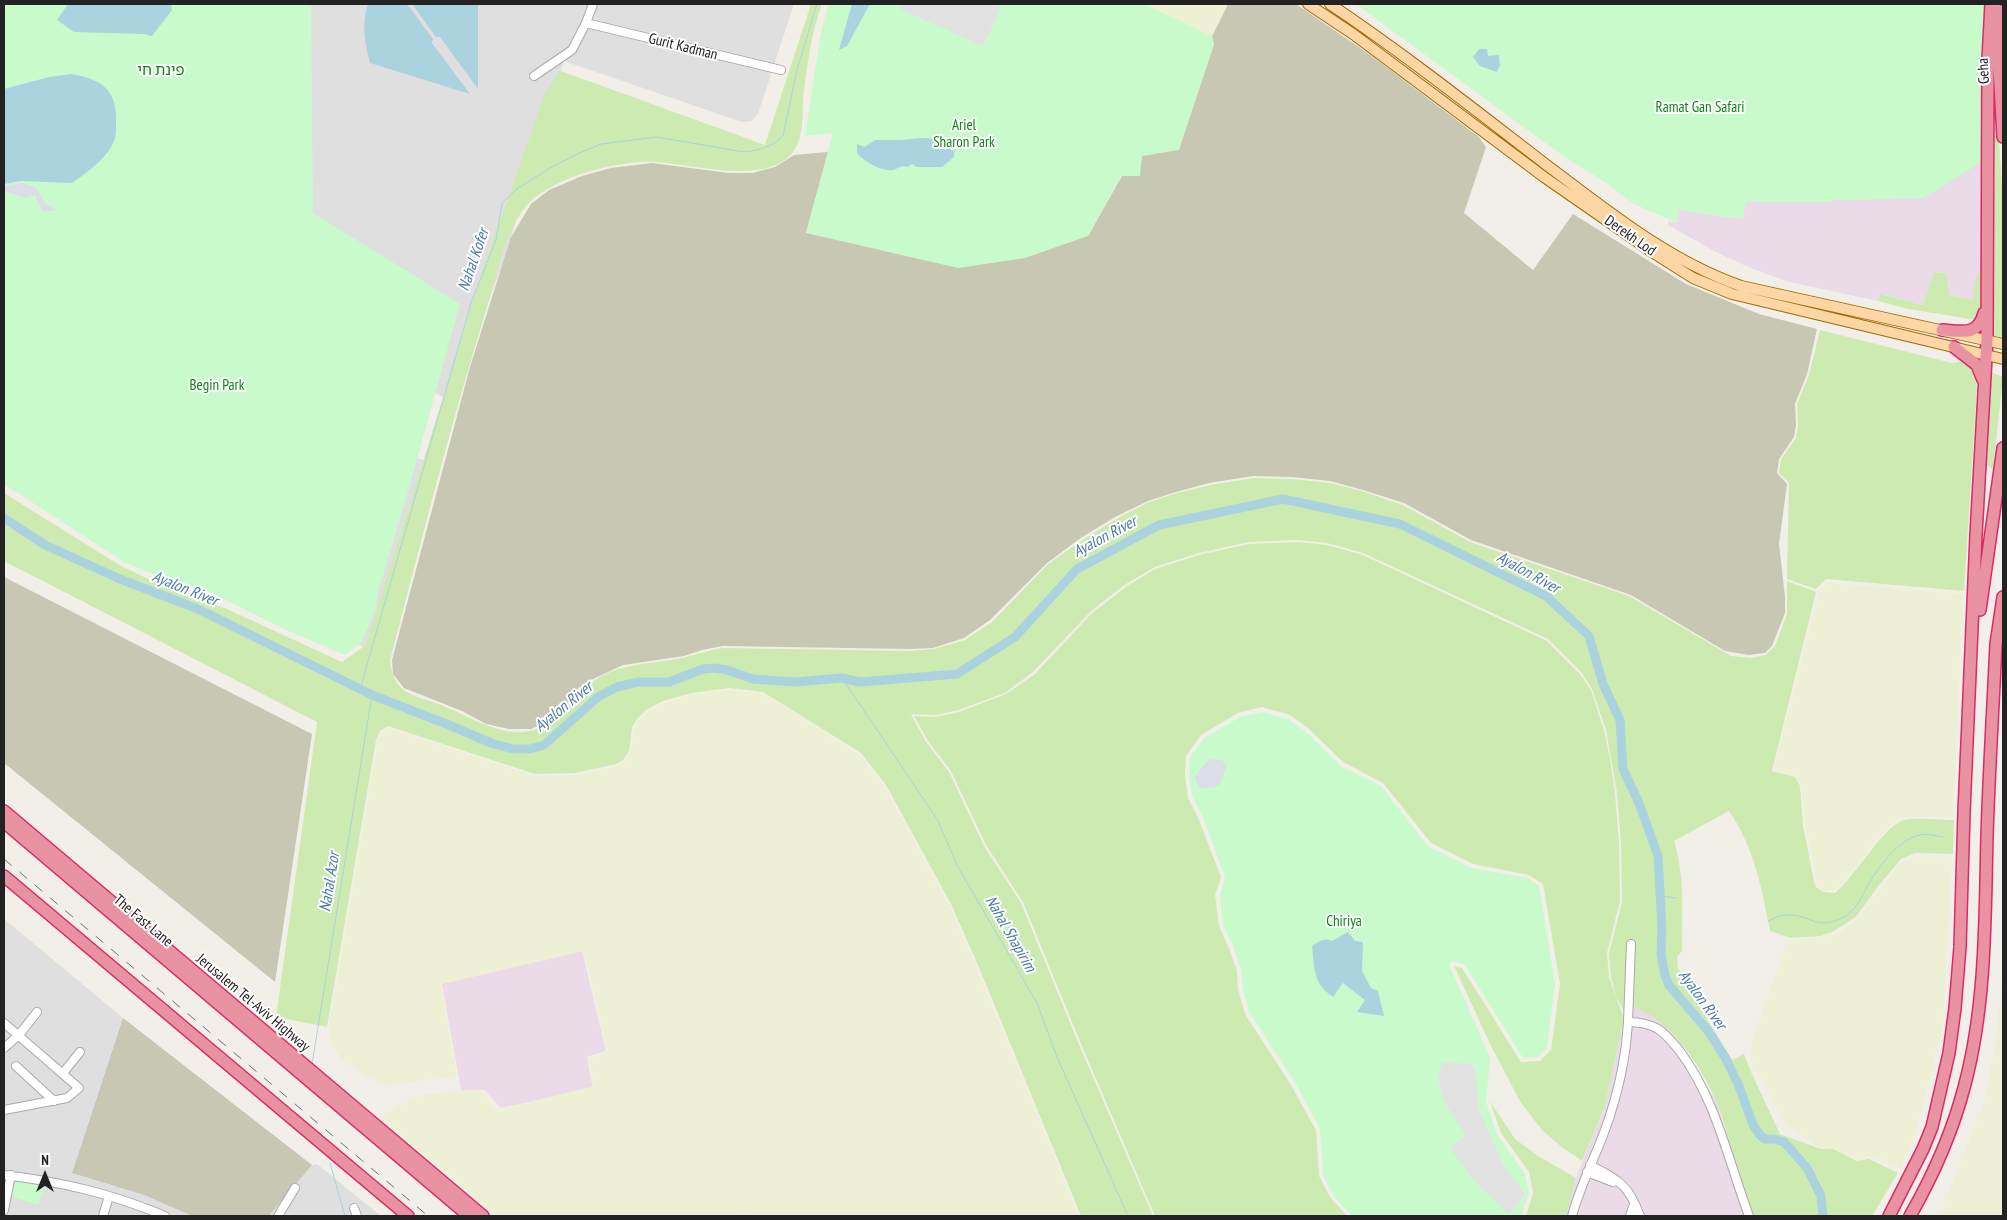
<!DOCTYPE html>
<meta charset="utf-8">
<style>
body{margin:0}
#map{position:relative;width:2007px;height:1220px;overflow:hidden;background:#f2efe9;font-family:"PT Sans Narrow",sans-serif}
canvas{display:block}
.frame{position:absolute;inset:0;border:5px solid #222;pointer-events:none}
.north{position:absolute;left:20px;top:1150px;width:50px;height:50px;-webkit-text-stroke:4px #fff;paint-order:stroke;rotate:0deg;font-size:14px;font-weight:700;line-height:20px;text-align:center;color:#222}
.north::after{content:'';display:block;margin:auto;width:18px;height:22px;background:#222;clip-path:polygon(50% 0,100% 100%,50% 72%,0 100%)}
</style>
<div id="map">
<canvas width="2007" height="1220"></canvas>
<div class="frame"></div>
<div class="north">N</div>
</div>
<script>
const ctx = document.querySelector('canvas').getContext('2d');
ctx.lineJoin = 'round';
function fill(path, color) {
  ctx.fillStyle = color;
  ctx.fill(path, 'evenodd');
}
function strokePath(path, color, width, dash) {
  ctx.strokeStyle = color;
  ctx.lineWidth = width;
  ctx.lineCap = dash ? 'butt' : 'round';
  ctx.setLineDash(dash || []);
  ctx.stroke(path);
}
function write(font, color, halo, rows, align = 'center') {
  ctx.font = font + ' "PT Sans Narrow","Noto Sans Hebrew",sans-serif';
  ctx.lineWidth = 4;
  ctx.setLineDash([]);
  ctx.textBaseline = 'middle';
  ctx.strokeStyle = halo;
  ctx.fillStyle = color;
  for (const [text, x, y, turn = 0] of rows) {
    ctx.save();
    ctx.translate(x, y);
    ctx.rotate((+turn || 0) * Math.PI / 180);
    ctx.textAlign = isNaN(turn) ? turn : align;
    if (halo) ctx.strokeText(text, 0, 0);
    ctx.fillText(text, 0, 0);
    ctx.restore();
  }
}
const residential = new Path2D(`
 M4,4H794L758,114L752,121L742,122L564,61L505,257L469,353L458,405L431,391L411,456L439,466L382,657L253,589Z
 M4,919L123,1018L72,1173L144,1195L192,1216H4Z
 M317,1164L381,1216H269L312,1165Z`);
const industrial = new Path2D(`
 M1985,160L1984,240L1981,273H1977L1972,300L1950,295L1946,273L1934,272L1923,305L1880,294L1878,301L1789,282L1748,267L1714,251L1668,225V221L1677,223L1679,210L1743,219L1745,202H1832V200L1875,199Z
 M582,950L606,1051L587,1057L593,1090L500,1108L485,1090H461L442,984Z
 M1635,1007L1647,1012L1666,1027L1680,1042L1718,1104L1731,1152L1752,1216H1566L1576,1178L1605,1106L1624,1019Z`);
const construction = new Path2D(`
 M1228,4H1296L1369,54L1479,137L1486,147L1464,213L1533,270L1573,214L1686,284L1759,314L1817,329L1807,374L1795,404L1796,425L1794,437L1779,459L1777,473L1787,484L1779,544L1785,597V613L1772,646L1765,653L1749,655L1725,651L1631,595L1471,540L1404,503L1363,490L1330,481L1292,477L1253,476L1209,483L1176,492L1148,501L1117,516L1082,537L1047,563L990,620L964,638L933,648L910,649L723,646L702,650L684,656L623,665L589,681L571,701L547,722L531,729H509L486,724L462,711L404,688L393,674L392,660L470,367L511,237L531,204L549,190L582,176L611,168L652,163L729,173H752L775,167L794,155L828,152L806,233L1088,236L1122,176L1141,156L1214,45L1212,36Z
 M4,577L312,734L275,982L4,763Z
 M123,1018L312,1165L269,1216H192L144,1195L72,1173Z`);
const farmland = new Path2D(`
 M1145,4H1228L1212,36Z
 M1828,583L1963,594L1953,817H1900L1887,828L1846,879L1834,891L1822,890L1817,885L1810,844L1805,826L1801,785L1795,776L1774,769L1820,589Z
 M729,690L762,694L778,702L860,755L884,786L949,905L976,966L1079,1216H749L747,1212L732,1216H497L409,1142L383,1117L397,1106L422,1095L463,1090L483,1091L495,1110L595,1086L588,1059L607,1052L584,951L441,984L457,1076L389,1085L375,1081L344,1062L332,1045L329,1027L378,740L382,732L388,728L534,776L576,775L617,766L624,761L631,752L634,728L638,720L648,712L664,703L692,694Z
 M1916,856L1952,857L1943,1026L1925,1097L1915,1134L1901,1169L1871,1155L1859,1160L1832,1150L1825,1151L1786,1126L1750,1058L1752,1041L1776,973L1790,941L1836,935L1852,924L1901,863Z
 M2003,874V1216H1939L1984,1103L1996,1042L2001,983Z`);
const grass = new Path2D(`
 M811,4H822C811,33 807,67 803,98C802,112 804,129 798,143C778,191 692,163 654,162C619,160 555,177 530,202C505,227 497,275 487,307C451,423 421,542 390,660C391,671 394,683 404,690C413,697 428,700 439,704C467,715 501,739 533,730C560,723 571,697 591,683C617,663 651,664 682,658C696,655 709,650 723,648L910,651L934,649L965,640L992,622L1048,564L1084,539L1118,518L1149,502L1177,493L1210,485L1254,478L1292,479L1330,483L1362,491L1403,505L1470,542L1629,596L1731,656L1751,658L1765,655L1775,646L1787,614V581L1816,592L1772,771L1795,777L1800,786L1803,826L1815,886L1823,892L1835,893C1855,877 1884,825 1904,820C1915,817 1941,820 1954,820L1953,854L1915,853L1901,859L1880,884L1856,917L1832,932L1820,936L1791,938L1770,931C1762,889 1754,847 1729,811L1674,841C1685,877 1682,913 1682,951L1677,957L1678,969L1685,976L1695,991L1693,999L1700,1007L1732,1060L1744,1054L1751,1072L1780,1134L1821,1149H1833L1857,1161L1869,1159L1898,1173L1872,1216H1752C1745,1195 1736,1173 1731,1151C1727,1136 1724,1118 1717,1103C1700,1065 1675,1025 1635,1007L1627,1017L1616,996L1611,977L1609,953L1622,902L1621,843L1617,793L1606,730L1592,689L1581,672L1548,639L1363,553L1327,543L1298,540L1249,542L1199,553L1155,567L1126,584L1091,611L1033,672L1005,693L958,710L936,715L911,714L926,742L949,772L984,846L1021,903L1077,1040L1153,1216H1081L978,965L951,904L886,785L861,753L763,692L729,688L692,693L663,701L646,710L637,719L632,728L629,751L623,760L616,764L575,773L535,774L388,726L380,731L376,740L327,1027L276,1017L317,722L4,561V493L121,566L170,589L227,609L342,662L366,645L481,275L544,96L556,75L561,71L765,145Z
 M1993,54L2003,200V338L1992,335L1994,298Z
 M1934,272L1946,273L1950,295L1972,300L1977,273H1981L1980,312L1976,320L1909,309L1878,301L1880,294L1923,305Z
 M1820,330L1952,363L1964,361C1972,369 1975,376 1977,387L1964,591L1826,579L1816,589L1787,579L1789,483L1779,473L1781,459L1796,438L1798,425L1797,404L1809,375Z
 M1988,371L2003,377L1993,470L1988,465L1985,464Z
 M1298,542L1327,545L1363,555L1547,641L1580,674L1591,690L1604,730L1610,759L1615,793L1619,844L1620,901L1607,953L1609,977L1624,1019L1605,1106L1582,1161L1563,1148L1543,1131L1521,1103L1492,1048L1454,966L1462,968L1521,1062L1540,1061L1551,1050L1560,984L1543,884L1529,875L1473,864L1431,843L1383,783L1343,762L1308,728L1290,715L1262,707L1238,713L1201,735L1186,756L1185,776L1188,798L1197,815L1221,877L1215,895L1219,926L1229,948L1237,971L1238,989L1245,1014L1291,1085L1316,1130L1319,1176L1330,1197L1347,1216H1155L1079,1039L1023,902L986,845L951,771L928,741L914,716L936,717L959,712L1006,694L1035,674L1092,613L1127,586L1155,569L1199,555L1249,544Z
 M1490,1101L1515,1139L1538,1156L1576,1178L1566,1216H1526L1533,1193L1529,1172L1501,1133Z`);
const park = new Path2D(`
 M4,4H311L313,213L460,304L407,495L378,592L375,610L362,642L345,655L284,629L206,590L169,581L124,562L4,484Z
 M828,4H1145L1212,36L1214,45L1179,150L1142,156L1140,176H1121L1088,236L1025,258L958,268L806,233L833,133L805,136L820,38Z
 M1356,4H1989L1985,160L1923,198L1832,200V202H1746L1743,219L1679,210L1677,223L1634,204L1609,185L1559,153Z
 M1262,712L1288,719L1305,731L1341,766L1381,786L1428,846L1472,868L1528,878L1539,886L1555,984L1547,1048L1538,1057L1523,1058L1465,965L1452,961L1449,965L1490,1057L1486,1102L1497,1134L1525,1174L1529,1193L1521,1216H1352L1333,1195L1323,1175L1320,1129L1295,1082L1249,1012L1243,989L1241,970L1233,946L1223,925L1220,896L1225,877L1201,813L1192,796L1189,776L1190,757L1204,738L1240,717Z
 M12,1180L45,1185L38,1205L10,1196Z`);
const parking = new Path2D(`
 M902,4H992L1001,8L983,46L900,9Z
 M1444,1062L1471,1064L1476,1073L1478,1107L1502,1163L1525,1194L1509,1214L1475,1182L1450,1148L1466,1135L1443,1100L1439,1083V1070Z`);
const plaza = new Path2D(`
 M23,183L36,188L45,203L56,210L43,212L35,196H29L27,198L4,191V186Z
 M1214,759L1222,760L1226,765L1225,771L1220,784L1215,787L1202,788L1198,786L1195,776L1209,760Z`);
const water = new Path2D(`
 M68,4H171L172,10L152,36L145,34L74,32L57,20Z
 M368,4H407L433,39L432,43L470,94L370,63C365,43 361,24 368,4Z
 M412,4H478V89L440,37H436Z
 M852,4H870L847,46L839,50Z
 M1479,49H1487L1488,56L1499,55L1500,65L1497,72L1480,66L1473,57Z
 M71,74C102,79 118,90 116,124C116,132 116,140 111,147C103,161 85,174 72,183L21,181L4,184V89L49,77Z
 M920,138L943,139L949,142V148L954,152V157L942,167H917L912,164L908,167C902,165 899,168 893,170C882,172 863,161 857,153V144L865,147L875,140H901Z
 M1348,932L1355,941L1363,942L1362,971L1371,988L1378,991L1384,1016L1357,1012L1365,1000L1343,983L1333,997C1312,982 1315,969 1312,946C1318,942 1325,937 1332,941Z`);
const stream = new Path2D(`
 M954,152L961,141
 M842,678L937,819L958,867L1037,1003L1057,1057L1128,1216
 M360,689L471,303L496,240L502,203L517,189L550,168L575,155L601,144L657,137L744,152C760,150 772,147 783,136L797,70L817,4
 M1661,896L1676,898
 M1768,921C1773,919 1780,915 1786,915C1812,914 1815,932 1844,917C1854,912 1862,897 1867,887C1878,868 1897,840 1920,835C1928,833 1936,836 1943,837
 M312,1064L372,695
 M330,1163L345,1216`);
const river = new Path2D(`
 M4,518L45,545L120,579L198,609L372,695L449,725L491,743L513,749H530L544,745L598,697L617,687L638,682H669L703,669L715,668L727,670L753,679L794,682L842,678L860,682L957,674L1015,637L1077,569L1159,525L1283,499L1400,524L1546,596L1589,636L1603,684L1620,720L1623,769L1639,803L1658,856L1662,929L1661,954L1665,975L1669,985L1709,1032L1726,1059L1738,1084L1754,1127L1760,1135L1765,1139H1774L1784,1142L1807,1168L1821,1196L1823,1216`);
const minor = new Path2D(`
 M586,23L781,70
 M534,76L572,50L586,23L593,4
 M1628,1022L1631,944
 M4,1023L79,1088L67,1098L4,1110
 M4,1048L19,1035L37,1012
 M16,1066L54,1101
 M63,1073L80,1052
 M1590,1165C1620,1181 1628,1184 1640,1216
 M1587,1172L1613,1182
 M4,1175C62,1182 110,1193 165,1216
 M354,1208L357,1216
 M4,1210L11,1175
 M103,1216L109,1196
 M278,1216L295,1188
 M1572,1216C1580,1186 1594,1160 1605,1130C1617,1097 1626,1057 1628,1022C1639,1022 1648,1023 1658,1029C1666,1034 1673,1043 1679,1050C1716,1099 1728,1160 1749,1216
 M1630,1216L1634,1204`);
const major = new Path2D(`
 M1308,4L1353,34L1544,177L1652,252L1693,278L1732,294L2003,359
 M1330,4C1406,55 1479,113 1552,169C1612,214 1670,261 1741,286L2003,344`);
const highway = new Path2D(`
 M1998,10L1999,68L2003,137
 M1942,330C1961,331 1978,337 1984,313
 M1954,347L1977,365L1983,380
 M1980,610L2003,448
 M4,811L483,1216
 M4,822L469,1216
 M4,876L408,1216
 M1889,1216L1923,1149L1932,1127L1949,1053L1955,1008L1960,947L1964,812L1976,535L1987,340L1988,59L1991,4
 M1910,1216C1934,1174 1953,1131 1965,1084C1986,1004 1985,919 1987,836C1989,772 1993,708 1996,644L2003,597`);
const rail = new Path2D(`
 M4,859L428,1216`);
const streetNames = [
 ["Gurit Kadman",683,47,14],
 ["Geha",1984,71,-93],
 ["Derekh Lod",1630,236,35],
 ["The Fast Lane",143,921,40],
 ["Jerusalem Tel-Aviv Highway",253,1003,40]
];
const parkNames = [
 ["פינת חי",161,71],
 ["Ramat Gan Safari",1700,108],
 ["Ariel",964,126],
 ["Sharon Park",964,143],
 ["Begin Park",217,386],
 ["Chiriya",1344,922]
];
const waterNames = [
 ["Nahal Kofer",474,260,-71],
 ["Ayalon River",1105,537,-28],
 ["Ayalon River",1528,573,29],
 ["Ayalon River",185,589,22],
 ["Ayalon River",564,707,-39],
 ["Nahal Azor",330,882,-81],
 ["Nahal Shapirim",1010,934,60],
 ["Ayalon River",1702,1000,54]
];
fill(residential, '#e0dfdf');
fill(industrial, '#ebdbe8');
fill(construction, '#c7c7b4');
fill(farmland, '#eef0d5');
fill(grass, '#cdebb0');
fill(park, '#c8facc');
fill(parking, '#e2e2e2');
fill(plaza, '#dddde8');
fill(water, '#aad3df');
strokePath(stream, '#aad3df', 1);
strokePath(river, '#aad3df', 9);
strokePath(minor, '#a9a9a9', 10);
strokePath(major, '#a06b00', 12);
strokePath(highway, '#dc2a67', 14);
strokePath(minor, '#fff', 8);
strokePath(major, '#fcd6a4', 10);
strokePath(highway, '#e892a2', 11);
strokePath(rail, '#707070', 1, [10, 10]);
write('15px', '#222', '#fff', streetNames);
write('15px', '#0c8416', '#fff', parkNames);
write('italic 16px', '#4a7aab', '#fff', waterNames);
</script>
